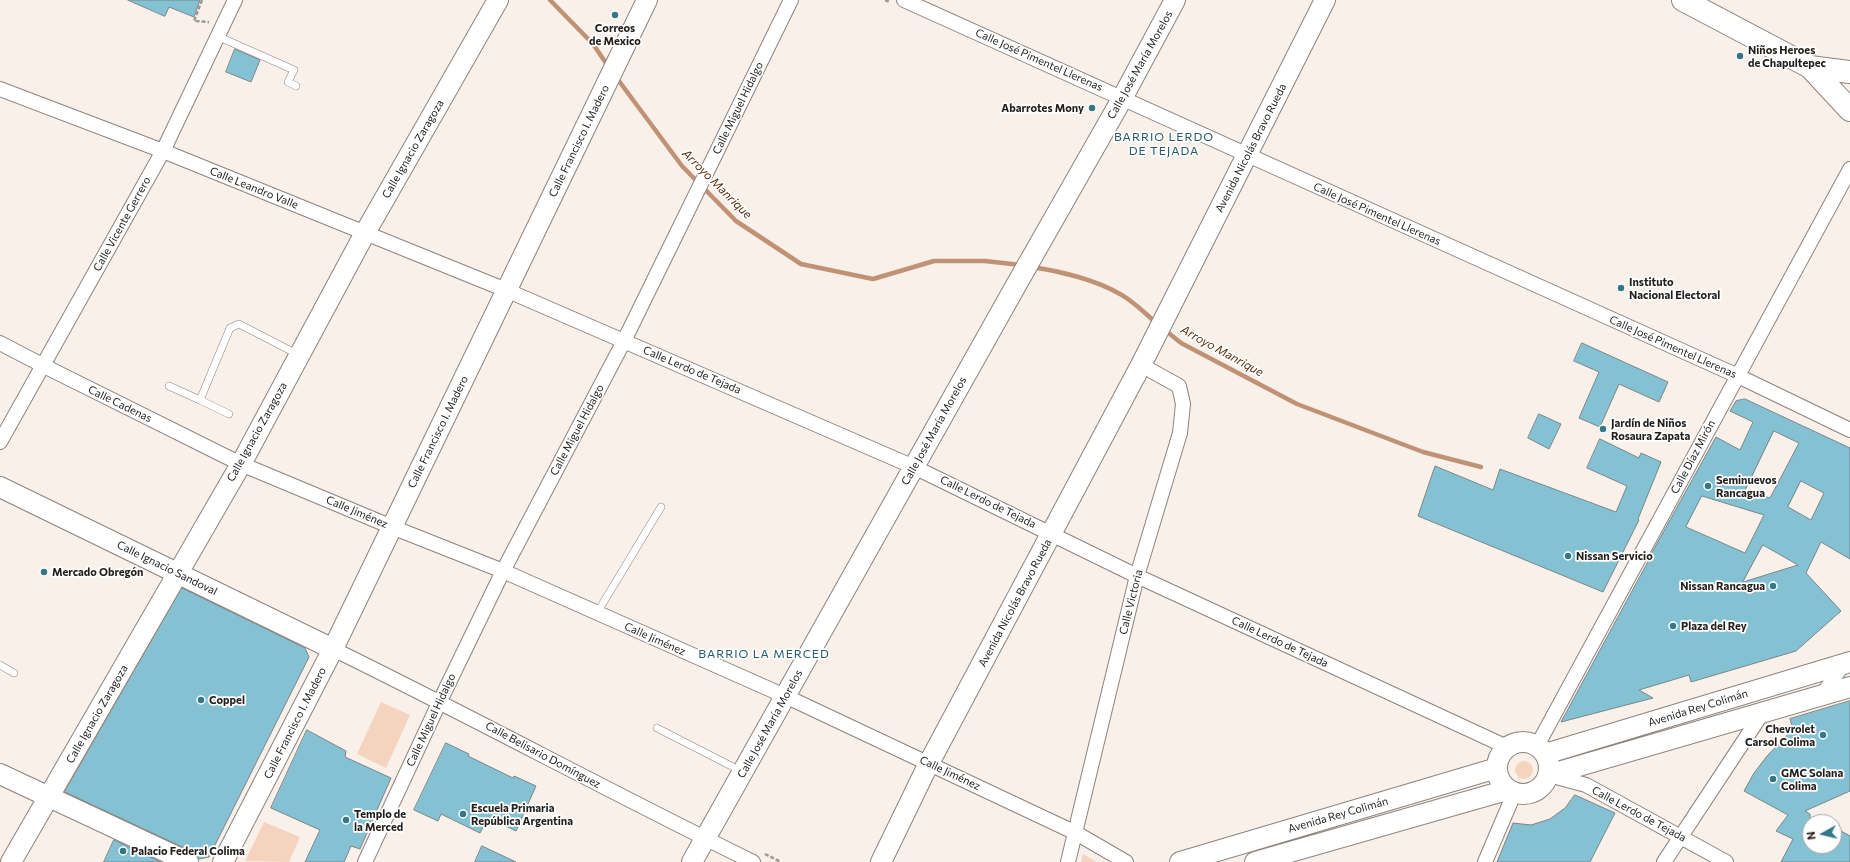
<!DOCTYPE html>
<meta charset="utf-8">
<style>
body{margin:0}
#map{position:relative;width:1850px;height:862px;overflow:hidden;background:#f9f0ea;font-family:Commissioner,sans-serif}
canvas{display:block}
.north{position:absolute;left:1802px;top:814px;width:40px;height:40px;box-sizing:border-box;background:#fff;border:1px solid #a6a5a4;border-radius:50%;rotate:262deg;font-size:11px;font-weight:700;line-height:16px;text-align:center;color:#211e1b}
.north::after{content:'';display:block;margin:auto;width:14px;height:18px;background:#347787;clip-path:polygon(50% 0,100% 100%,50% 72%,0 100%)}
</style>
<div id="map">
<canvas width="1850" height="862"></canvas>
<div class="north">N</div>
</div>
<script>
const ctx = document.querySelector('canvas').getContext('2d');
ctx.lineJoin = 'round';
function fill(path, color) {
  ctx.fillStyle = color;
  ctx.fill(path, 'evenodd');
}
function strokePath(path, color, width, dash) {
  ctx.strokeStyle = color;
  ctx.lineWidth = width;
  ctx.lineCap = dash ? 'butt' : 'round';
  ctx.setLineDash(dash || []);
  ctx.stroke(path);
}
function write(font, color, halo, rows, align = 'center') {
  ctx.font = font + ' Commissioner,sans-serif';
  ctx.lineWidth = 3.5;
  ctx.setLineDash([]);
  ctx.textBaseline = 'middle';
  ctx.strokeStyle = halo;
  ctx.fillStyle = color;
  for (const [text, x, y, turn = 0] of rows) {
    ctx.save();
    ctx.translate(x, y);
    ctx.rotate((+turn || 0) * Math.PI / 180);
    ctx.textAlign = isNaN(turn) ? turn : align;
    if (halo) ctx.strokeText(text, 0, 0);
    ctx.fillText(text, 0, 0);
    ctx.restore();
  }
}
const green = new Path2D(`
 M381,702L410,715L386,768L357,754Z
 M1515 770a9 9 0 1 1 18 0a9 9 0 1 1-18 0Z
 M264,822L300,837L289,862L245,861Z
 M1083,854L1097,862H1081Z`);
const stream = new Path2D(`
 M550,0L593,44L608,66
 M616,77L682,166L736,221L801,264L873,279L934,261H985L1021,265
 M1032,267C1060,271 1096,280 1120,294C1133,301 1145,313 1156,323
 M1165,330L1181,343L1297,404L1423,452L1481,467`);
const building = new Path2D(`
 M128,0H200L194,17L169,7L165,16Z
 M235,49L260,60L251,82L226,72Z
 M1582,343L1668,382L1659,402L1619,384L1600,427L1579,418L1599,372L1574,361Z
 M1745,399L1850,448V559L1821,542L1806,573L1841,611L1796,651L1691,682L1689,675L1639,690L1653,698L1561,722L1651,556H1650L1716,437L1740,450L1753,422L1730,411L1736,401ZM1774,431L1799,443L1770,498L1745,491ZM1801,481L1824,493L1811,520L1788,507ZM1702,496L1764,515L1745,553L1686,527ZM1763,545L1798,565L1743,582Z
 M1539,414L1561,424L1549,449L1528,438Z
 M1600,439L1639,458L1641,453L1661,462L1638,519L1639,520L1603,592L1418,516L1435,466L1493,490L1500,469L1616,512L1627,486L1587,468Z
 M182,588L305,648L309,657L209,857L199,859L193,852L65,792Z
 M1850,701V791L1805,811L1810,814V846H1834V827L1850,836V862H1781L1793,839L1776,831L1788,815L1744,791L1754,773L1767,756L1793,729L1790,719Z
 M307,730L346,751L345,757L391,778L360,849L351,846L344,862H305L320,830L271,808Z
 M446,743L469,754L468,756L513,778L514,776L536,786L516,831L488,817L480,833L441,814L438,821L414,810Z
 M1575,795L1615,813L1590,862H1497L1513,823L1531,825L1550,819L1565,808Z
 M114,840L161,862H104Z
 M482,846L516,862H475Z`);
const path = new Path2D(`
 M202,0L194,21L209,22
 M885,0L890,2
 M765,854L781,862`);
const lane = new Path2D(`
 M217,36L294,70L288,82L296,86
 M169,386L200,400
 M229,414L200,400L230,328L239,324L299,355
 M597,613L661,507
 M0,665L14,673
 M657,728L741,771`);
const street = new Path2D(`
 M904,0L1738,376L1850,430
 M0,89L163,151L506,290L914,467L1137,576L1507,747
 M0,343L44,366L241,464L392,527L503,571L785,696L1076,833L1126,862
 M0,442L163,151L235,0
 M333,649C474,718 612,793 753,862
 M1822,695L1845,662
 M1537,746L1850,169
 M1549,775L1586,785L1726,862
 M365,862L440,701L503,571L624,341L791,0
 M1068,862L1137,576L1180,433L1183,404L1179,386L1141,365
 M1485,862L1514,794
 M1664,862L1763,712`);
const secondary = new Path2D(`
 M0,487L333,649
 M1497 768a26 26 0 1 1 52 0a26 26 0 1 1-52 0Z
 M1545,754L1850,662
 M0,774L188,862
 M1548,775L1850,687
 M11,862L241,464L365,233L498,0
 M223,862L333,649L647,0
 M692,862L1019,280L1118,106L1175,0
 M881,862L929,763L1141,365L1325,0
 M1180,862L1497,768
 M1255,862L1507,790`);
const primary = new Path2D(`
 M1683,0L1810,67L1850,110
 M1810,67L1850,72`);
const markers = [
 [615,15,4,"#347787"],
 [1740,56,4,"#347787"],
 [1092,108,4,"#347787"],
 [1621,288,4,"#347787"],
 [1603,429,4,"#347787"],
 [1708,486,4,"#347787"],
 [1568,556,4,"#347787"],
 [44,572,4,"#347787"],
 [1773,586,4,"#347787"],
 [1673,626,4,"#347787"],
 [201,700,4,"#347787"],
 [1823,735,4,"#347787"],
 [1773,779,4,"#347787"],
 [463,814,4,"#347787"],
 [346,820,4,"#347787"],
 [123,851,4,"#347787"]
];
const poiNames = [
 ["Correos",615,28,"center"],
 ["de Mexico",615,41,"center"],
 ["Niños Heroes",1748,50],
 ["de Chapultepec",1748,63],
 ["Abarrotes Mony",1084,108,"right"],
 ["Instituto",1629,282],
 ["Nacional Electoral",1629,295],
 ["Jardín de Niños",1611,423],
 ["Rosaura Zapata",1611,436],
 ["Seminuevos",1716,480],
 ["Rancagua",1716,493],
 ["Nissan Servicio",1576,556],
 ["Mercado Obregón",52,572],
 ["Nissan Rancagua",1765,586,"right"],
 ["Plaza del Rey",1681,626],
 ["Coppel",209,700],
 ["Chevrolet",1815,729,"right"],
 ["Carsol Colima",1815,742,"right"],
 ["GMC Solana",1781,773],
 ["Colima",1781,786],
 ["Escuela Primaria",471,808],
 ["República Argentina",471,821],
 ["Templo de",354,814],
 ["la Merced",354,827],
 ["Palacio Federal Colima",131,851]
];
const streetNames = [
 ["Calle José Pimentel Llerenas",1039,60,24],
 ["Calle José María Morelos",1140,65,-61],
 ["Calle Miguel Hidalgo",738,108,-64],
 ["Calle Francisco I. Madero",579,141,-64],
 ["Avenida Nicolás Bravo Rueda",1251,148,-63],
 ["Calle Ignacio Zaragoza",413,149,-60],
 ["Calle Leandro Valle",254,188,22],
 ["Calle José Pimentel Llerenas",1377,214,24],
 ["Calle Vicente Gerrero",122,224,-61],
 ["Calle José Pimentel Llerenas",1673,347,24],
 ["Calle Lerdo de Tejada",692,370,23],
 ["Calle Cadenas",120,404,26],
 ["Calle Miguel Hidalgo",577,430,-62],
 ["Calle José María Morelos",934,431,-61],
 ["Calle Ignacio Zaragoza",257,432,-61],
 ["Calle Francisco I. Madero",438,432,-64],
 ["Calle Díaz Mirón",1693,457,-62],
 ["Calle Lerdo de Tejada",988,502,26],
 ["Calle Jiménez",357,512,23],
 ["Calle Ignacio Sandoval",167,568,26],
 ["Calle Victoria",1131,602,-76],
 ["Avenida Nicolás Bravo Rueda",1015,603,-62],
 ["Calle Jiménez",655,639,24],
 ["Calle Lerdo de Tejada",1280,642,25],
 ["Avenida Rey Colimán",1698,708,-17],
 ["Calle Ignacio Zaragoza",97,714,-60],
 ["Calle Miguel Hidalgo",431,720,-65],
 ["Calle Francisco I. Madero",295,723,-63],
 ["Calle José María Morelos",770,724,-61],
 ["Calle Belisario Domínguez",543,755,28],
 ["Calle Jiménez",950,773,25],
 ["Calle Lerdo de Tejada",1639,814,28],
 ["Avenida Rey Colimán",1338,815,-16]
];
const neighbourhoodNames = [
 ["BARRIO LERDO",1164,137],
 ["DE TEJADA",1164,151],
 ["BARRIO LA MERCED",764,654]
];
const waterNames = [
 ["Arroyo Manrique",717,184,45],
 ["Arroyo Manrique",1222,351,29]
];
fill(green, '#f5d4bf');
strokePath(stream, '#bf9275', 4.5);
fill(building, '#84c2d3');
strokePath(building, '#7b8588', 1);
strokePath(lane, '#8c837e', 8);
strokePath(street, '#8c837e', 16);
strokePath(secondary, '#8c837e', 22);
strokePath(primary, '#8c837e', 24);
strokePath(path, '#9f9893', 2.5, [4, 2]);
strokePath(lane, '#fff', 7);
strokePath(street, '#fff', 14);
strokePath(secondary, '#fff', 20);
strokePath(primary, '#fff', 22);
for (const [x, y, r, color] of markers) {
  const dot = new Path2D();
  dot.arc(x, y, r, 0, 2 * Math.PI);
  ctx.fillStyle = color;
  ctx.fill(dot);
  strokePath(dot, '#fff', 1.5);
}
write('bold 11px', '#211e1b', '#fff', poiNames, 'left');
write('11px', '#211e1b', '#fff', streetNames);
ctx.letterSpacing = '1px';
write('12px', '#265b69', '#fff', neighbourhoodNames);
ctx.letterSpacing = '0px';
write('italic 12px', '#5a2e0c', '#fff', waterNames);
</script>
